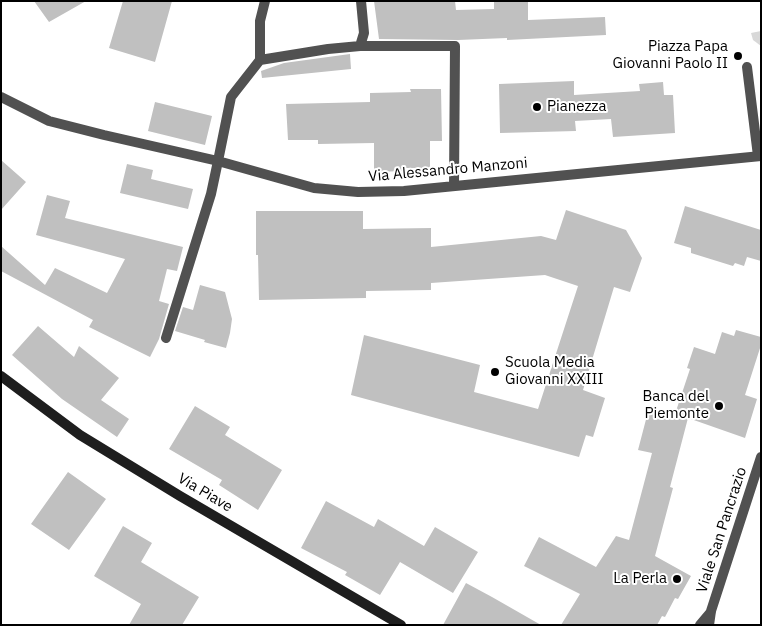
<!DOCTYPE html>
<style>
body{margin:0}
#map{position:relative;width:762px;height:626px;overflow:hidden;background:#fff;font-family:"IBM Plex Sans",sans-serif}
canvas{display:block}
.frame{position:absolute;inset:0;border:2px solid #000;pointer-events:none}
</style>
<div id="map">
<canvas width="762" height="626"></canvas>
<div class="frame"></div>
</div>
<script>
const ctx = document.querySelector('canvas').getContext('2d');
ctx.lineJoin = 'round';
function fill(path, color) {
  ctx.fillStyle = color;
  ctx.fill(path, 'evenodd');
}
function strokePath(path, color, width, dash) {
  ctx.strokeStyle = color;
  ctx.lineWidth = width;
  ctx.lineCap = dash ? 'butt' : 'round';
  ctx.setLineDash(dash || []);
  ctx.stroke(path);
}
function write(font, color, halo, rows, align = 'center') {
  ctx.font = font + ' "IBM Plex Sans",sans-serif';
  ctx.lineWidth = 4;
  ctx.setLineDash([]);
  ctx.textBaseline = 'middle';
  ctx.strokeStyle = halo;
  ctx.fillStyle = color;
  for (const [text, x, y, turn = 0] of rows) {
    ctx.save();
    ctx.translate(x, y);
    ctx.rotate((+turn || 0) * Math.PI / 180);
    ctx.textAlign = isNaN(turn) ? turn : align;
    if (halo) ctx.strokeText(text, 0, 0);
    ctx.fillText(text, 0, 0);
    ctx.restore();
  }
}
const green = new Path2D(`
 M761,31V46L753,40L751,33Z`);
const building = new Path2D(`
 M34,1H86L49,22Z
 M123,1H172L155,62L109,48Z
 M374,1H455L456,10L494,9V1H528V20L605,17L606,35L507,40V38L458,40L379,39Z
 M350,54L351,69L262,78L261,71L284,63Z
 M574,81V95L640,91L639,84L663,82L664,95H673L675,133L613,137L611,119L575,121L576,131L500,133L499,84Z
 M410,89H441L442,141H430V168H405V171L374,172V143L318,144V140H288L286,104L370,102V93L411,92Z
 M155,102L212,116L205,145L148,131Z
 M1,160L26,182L1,210Z
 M127,164L153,170L151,179L193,189L188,209L120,193Z
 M47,195L70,201L65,218L183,247L177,271L167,269L159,301L169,304L159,339L150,357L89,327L93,320L1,271V246L45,285L55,268L107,293L125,259L36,235Z
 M685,206L761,230V261L747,257L744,266L735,263L733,266L691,253V248L674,243Z
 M566,210L626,230L642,258L630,292L614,287L583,390L605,398L593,437L586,435L579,457L351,395L364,335L480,365L474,392L538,409L578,286L545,275L431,283V290L366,291V298L259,300L258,255H256V211H363V229L431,228V247L541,236L556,240Z
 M200,285L225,292L232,319L230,333L226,348L204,342L205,340L175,331L183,307L193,310Z
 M38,326L74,357L79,346L119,378L101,400L129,419L117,437L62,399L12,355Z
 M736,330L761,337V345L745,395L757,399L745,438L688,418L670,487L673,488L655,556L691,576L678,599L675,598L665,617L662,616L657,625H561L580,594L524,566L539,537L596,567L616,536L629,540L652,453L638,450L649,408L684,417L675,414L690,369L687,368L694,347L715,354L722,332L734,336Z
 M195,406L230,427L225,435L282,470L258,510L219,485L222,480L169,449Z
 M68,472L106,499L69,550L31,524Z
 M326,501L374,527L378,519L424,546L435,527L478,552L453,593L400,562L380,595L345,575L347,572L301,548Z
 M123,526L152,543L141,562L199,597L182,625H129L141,604L94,576Z
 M466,583L492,597L541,625H443Z`);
const service = new Path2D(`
 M747,67L758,156
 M166,338L211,194L218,161`);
const minor = new Path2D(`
 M360,46H455L454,186
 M260,60V21L265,1
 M1,97L49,121L104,135L218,161L314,188L358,192L404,191L761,156
 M218,161L231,97L260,60L328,49L360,46L364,33L361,1`);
const tertiary = new Path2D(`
 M700,625L711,612
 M709,625L711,611L761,457`);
const secondary = new Path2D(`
 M1,376L80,435L180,496L401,625`);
const markers = [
 [738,56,5,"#000"],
 [537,107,5,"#000"],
 [495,372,5,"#000"],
 [719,406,5,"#000"],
 [677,579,5,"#000"]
];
const poiNames = [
 ["Piazza Papa",728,47],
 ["Giovanni Paolo II",728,64],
 ["Pianezza",547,107,"left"],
 ["Scuola Media",505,363,"left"],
 ["Giovanni XXIII",505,380,"left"],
 ["Banca del",709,397],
 ["Piemonte",709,414],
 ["La Perla",667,579]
];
const streetNames = [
 ["Via Alessandro Manzoni",448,170,-5],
 ["Via Piave",205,493,31],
 ["Viale San Pancrazio",722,530,-72]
];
fill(green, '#d8d8d8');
fill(building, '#c0c0c0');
strokePath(service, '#515151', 10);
strokePath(minor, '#515151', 10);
strokePath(tertiary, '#515151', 10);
strokePath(secondary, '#1e1e1e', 10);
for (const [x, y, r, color] of markers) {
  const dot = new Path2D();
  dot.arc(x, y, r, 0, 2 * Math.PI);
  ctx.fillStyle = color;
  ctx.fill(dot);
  strokePath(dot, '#fff', 2);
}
write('15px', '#000', '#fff', poiNames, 'right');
write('15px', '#000', '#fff', streetNames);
</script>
